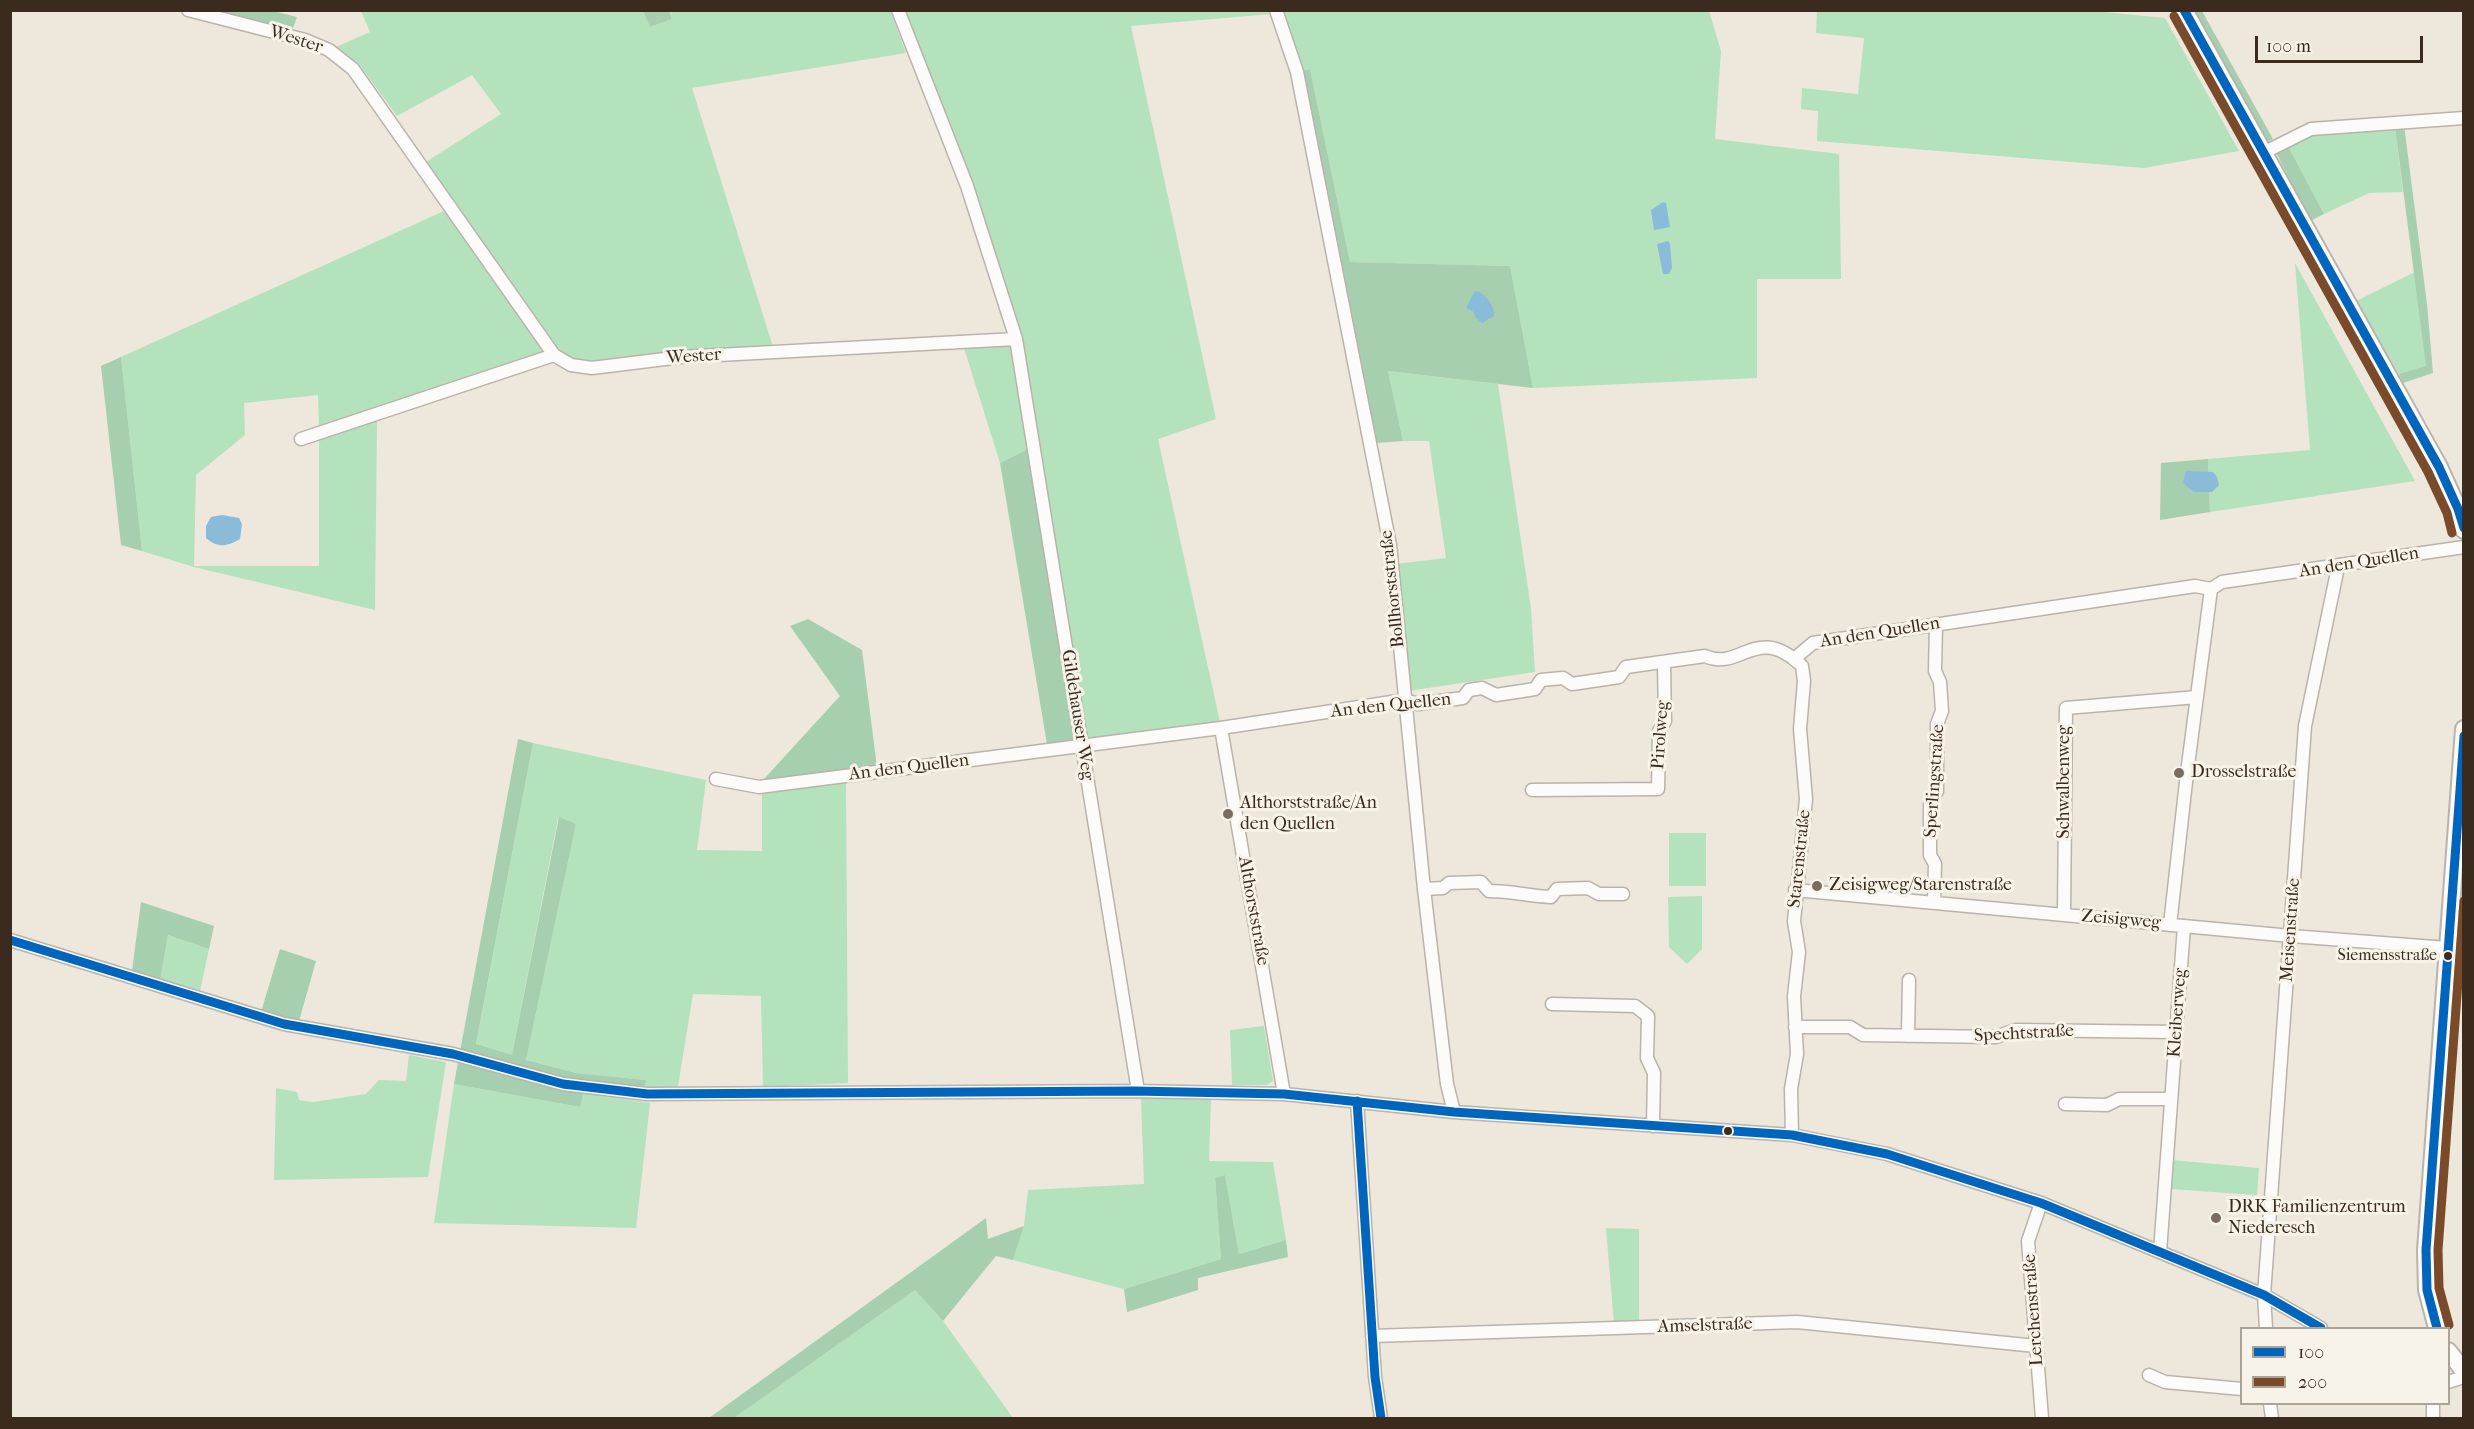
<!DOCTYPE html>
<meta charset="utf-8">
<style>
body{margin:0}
#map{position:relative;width:2474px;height:1429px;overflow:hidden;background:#ede7dc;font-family:"IM FELL French Canon",serif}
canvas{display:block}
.frame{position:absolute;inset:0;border:12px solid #3b2a1e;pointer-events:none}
.legend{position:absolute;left:2240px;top:1327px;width:210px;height:78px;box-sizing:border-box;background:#f7f3e8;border:2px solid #aca397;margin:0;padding:8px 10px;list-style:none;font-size:18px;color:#3b2a1e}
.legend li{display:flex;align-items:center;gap:12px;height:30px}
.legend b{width:30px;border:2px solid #aca397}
.scale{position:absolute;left:2255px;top:36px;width:168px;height:27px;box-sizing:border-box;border:3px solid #3b2a1e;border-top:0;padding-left:8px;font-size:18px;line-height:21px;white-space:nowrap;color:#3b2a1e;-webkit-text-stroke:4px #f7f3e8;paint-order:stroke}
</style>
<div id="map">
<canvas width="2474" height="1429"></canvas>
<div class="frame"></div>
<ul class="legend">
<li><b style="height:8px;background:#0065bd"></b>100</li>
<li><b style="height:8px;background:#7a4b2a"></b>200</li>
</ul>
<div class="scale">100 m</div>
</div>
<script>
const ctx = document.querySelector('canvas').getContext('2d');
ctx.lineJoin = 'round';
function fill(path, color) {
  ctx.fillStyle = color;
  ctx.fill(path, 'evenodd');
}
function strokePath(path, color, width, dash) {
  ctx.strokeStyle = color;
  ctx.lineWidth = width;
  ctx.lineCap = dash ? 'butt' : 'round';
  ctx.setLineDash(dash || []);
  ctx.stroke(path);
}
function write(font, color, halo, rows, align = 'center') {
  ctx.font = font + ' "IM FELL French Canon",serif';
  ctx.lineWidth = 6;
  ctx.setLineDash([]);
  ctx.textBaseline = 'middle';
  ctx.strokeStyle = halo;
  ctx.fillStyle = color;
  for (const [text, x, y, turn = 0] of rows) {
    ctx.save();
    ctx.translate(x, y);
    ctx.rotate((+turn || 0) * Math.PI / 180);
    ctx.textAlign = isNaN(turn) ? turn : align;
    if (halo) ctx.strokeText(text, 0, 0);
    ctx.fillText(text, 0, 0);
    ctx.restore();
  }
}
const green = new Path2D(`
 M890,10L906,53L692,88L773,347L596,363L573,360L559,350L426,162L501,114L472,75L397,116L358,63L336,47L370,32L361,11H643L650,27L672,19L669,11Z
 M2083,10L2165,18L2239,151L2144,168L1817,141L1818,111L1801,109L1802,88L1858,94L1864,38L1816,33L1817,11Z
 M905,11H1271L1272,14L1131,26L1216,419L1158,439L1220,722L1086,740L1019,334L972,181Z
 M1282,11H1709L1721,51L1715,139L1839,154L1841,279H1757V378L1533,388L1510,266L1350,262L1310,69L1302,71Z
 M2395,127L2403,192L2369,193L2324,214L2288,146L2313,134Z
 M444,211L546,353L319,428L318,395L244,403L245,435L196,475L194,566H319V439L377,420L375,610L194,567L142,551L121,357Z
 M2295,263L2415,481L2210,512L2208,459L2310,450Z
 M2415,272L2427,367L2399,374L2356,301Z
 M1011,344L1028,449L1000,463L964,348Z
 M1388,371L1498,384L1531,609L1535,672L1408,691L1396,564L1446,558L1429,441H1403Z
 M533,743L706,780L697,850L762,851V792L846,783L848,1083L763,1087L761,996L693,994L678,1086L644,1089L645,1080L576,1073L526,1060L576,824L558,818L512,1055L476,1045Z
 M1669,833H1706V886H1669Z
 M1702,896V949L1687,964L1669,947L1668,897Z
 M168,935L209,949L200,991L160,981Z
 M1264,1026L1273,1081L1267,1085H1232L1230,1030Z
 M409,1055L446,1062L428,1177L274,1180L276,1088L297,1092L299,1100L313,1102L366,1094L379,1080L406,1081Z
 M454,1084L580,1107L582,1093L650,1103L636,1228L434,1223Z
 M1141,1098L1211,1100L1209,1161L1273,1162L1286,1240L1239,1254L1225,1175L1215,1178L1221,1259L1124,1289L1013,1260L1024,1226L1028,1190L1144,1184Z
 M2171,1160L2259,1168L2257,1195L2170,1189Z
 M1606,1228L1639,1229V1323L1614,1324Z
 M915,1290L943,1321L1013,1418H734Z`);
const forest = new Path2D(`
 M269,10L297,17L292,31L225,15L226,11Z
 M643,11H669L672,19L650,27Z
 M2193,11H2202L2273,139L2267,142Z
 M1310,69L1350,262L1510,266L1533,388L1388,371L1403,441L1376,443L1297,72Z
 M2404,125L2427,304L2433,373L2403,383L2399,374L2426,366L2395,127Z
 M2288,146L2324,214L2310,221L2276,152Z
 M121,357L142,551L121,545L101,366Z
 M1028,449L1077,740L1047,744L1000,463Z
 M2208,459L2210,512L2160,520L2161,463Z
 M808,619L862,650L877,767L764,779L840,696L790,626Z
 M518,739L533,743L476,1044L512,1055L559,817L576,824L526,1060L576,1073L646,1080L644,1089L586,1082L580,1107L454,1084Z
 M141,902L214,926L209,949L168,935L160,981L132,971Z
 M280,949L316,961L299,1021L285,1020L261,1012Z
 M1225,1175L1239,1254L1286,1240L1288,1257L1198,1278V1290L1127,1312L1124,1289L1221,1259L1215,1178Z
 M986,1218L988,1239L1024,1226L1013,1260L996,1256L943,1321L915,1290L734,1418H709Z`);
const water = new Path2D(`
 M1663,202L1666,203L1670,227L1654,230L1651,210Z
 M1668,241L1670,244L1672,268L1669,274H1663L1657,244Z
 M1477,291C1486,295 1495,306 1494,316L1482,323L1475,317L1474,312L1466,308L1474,292Z
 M2186,471L2213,472L2217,477L2219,485L2212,492H2194L2183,483Z
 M222,515L239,518L242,524L240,539C226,547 218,548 206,538V526L211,517Z`);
const minor = new Path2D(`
 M188,10L305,40L329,50L353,69L554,355L571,365L592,368L681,357L1016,339
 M898,10L967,186L1016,339L1138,1091
 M1276,10L1297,72L1390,545L1424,889L1447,1084L1454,1112
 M2263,153L2311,129L2464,118
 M301,439L554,355
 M1795,658L1813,643L2195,586L2211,589L2222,582L2464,547
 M1221,728L1284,1094
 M716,779L759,787L1221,728L1405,700L1418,704L1463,698L1469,690L1482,688L1496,695L1535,689L1541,680L1563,678L1572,684L1619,677L1626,667L1705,656C1741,672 1756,622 1802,666L1804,681L1800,729L1806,799L1794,921L1799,952L1794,996L1797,1054L1791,1089L1792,1135
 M1532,790L1658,789L1659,731L1665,721L1664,663
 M1424,889L1443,888L1449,883L1481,882L1489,891C1512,891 1529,896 1551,897L1557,889L1588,888L1599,894H1623
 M1795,890L2291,936L2448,948
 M1934,902L1935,864L1930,855V805L1937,791V724L1942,711L1940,682L1935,671L1936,624
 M2064,915L2066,708L2197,697
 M2170,925L2187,773L2211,589
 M10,940L284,1024L453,1054L563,1084L647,1094L1134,1091L1284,1094L1454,1112L1792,1135L1887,1154L2041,1203L2264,1295L2321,1328
 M1552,1004L1635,1006L1648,1016L1647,1058L1654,1073L1653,1126
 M1795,1027H1850L1863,1035L1996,1037L2015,1030L2176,1032
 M1908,1036L1909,980
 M1357,1101L1375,1377L1381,1418
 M2065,1104L2107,1105L2119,1099H2171
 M2041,1203L2028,1241L2042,1418
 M2160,1252L2184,926
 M2266,1328L2264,1295L2305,726L2338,567
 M1372,1336L1797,1322L2036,1346
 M2149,1375L2165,1382L2242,1389
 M2448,1382L2464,1377
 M2270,1404L2272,1418
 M2433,1404V1418`);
const major = new Path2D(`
 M2184,10L2439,467L2458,509L2464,530
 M2437,1328L2427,1290L2426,1250L2464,729
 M2448,1351L2464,1371`);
const bus1 = new Path2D(`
 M2184,10L2439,467L2458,509L2464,528
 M10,940L284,1024L453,1054L563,1084L647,1094L1134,1091L1284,1094L1454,1112L1792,1135L1887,1154L2041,1203L2264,1295L2321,1328
 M1357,1101L1375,1377L1381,1418
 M2437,1328L2427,1290L2426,1250L2464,736`);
const bus2 = new Path2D(`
 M2174,16L2428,472L2447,513L2452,533
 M2449,1325L2439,1288L2438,1250L2464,901`);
const markers = [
 [2179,773,6,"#796c60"],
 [1228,814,6,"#796c60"],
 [1817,886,6,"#796c60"],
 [2448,956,5,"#3b2a1e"],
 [1728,1131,5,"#3b2a1e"],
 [2216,1218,6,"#796c60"]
];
const busNames = [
 ["Siemensstraße",2437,956]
];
const streetNames = [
 ["Wester",296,40,18],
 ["Wester",694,357,-4],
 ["An den Quellen",2359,563,-9],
 ["Bollhorststraße",1393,589,-96],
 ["An den Quellen",1880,633,-9],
 ["An den Quellen",1391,706,-6],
 ["Gildehauser Weg",1077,715,81],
 ["Pirolweg",1661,735,-86],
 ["An den Quellen",909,768,-7],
 ["Sperlingstraße",1935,781,-86],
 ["Schwalbenweg",2065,782,-90],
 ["Starenstraße",1800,859,-84],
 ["Althorststraße",1253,911,80],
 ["Zeisigweg",2121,920,5],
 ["Meisenstraße",2291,930,-86],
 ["Kleiberweg",2178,1013,-86],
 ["Spechtstraße",2024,1034,-3],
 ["Lerchenstraße",2034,1310,-94],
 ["Amselstraße",1705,1326,-2]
];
const poiNames = [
 ["Drosselstraße",2191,773],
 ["Althorststraße/An",1240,804],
 ["den Quellen",1240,825],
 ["Zeisigweg/Starenstraße",1829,886],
 ["DRK Familienzentrum",2228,1208],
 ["Niederesch",2228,1229]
];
fill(green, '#b3e2bd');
fill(forest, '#a5cfae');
fill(water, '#8abcd9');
strokePath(minor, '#b9b3ab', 15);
strokePath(major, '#b9b3ab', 20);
strokePath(minor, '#fcfbfa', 12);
strokePath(major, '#fcfbfa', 16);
strokePath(bus1, '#0065bd', 9);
strokePath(bus2, '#7a4b2a', 9);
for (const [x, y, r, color] of markers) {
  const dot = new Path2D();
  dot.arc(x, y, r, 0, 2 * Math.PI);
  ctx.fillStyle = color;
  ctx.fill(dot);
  strokePath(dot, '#f7f3e8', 2);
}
write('16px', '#3b2a1e', '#f7f3e8', busNames, 'right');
write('18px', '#3b2a1e', '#f7f3e8', streetNames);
write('18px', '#3b2a1e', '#f7f3e8', poiNames, 'left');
</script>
